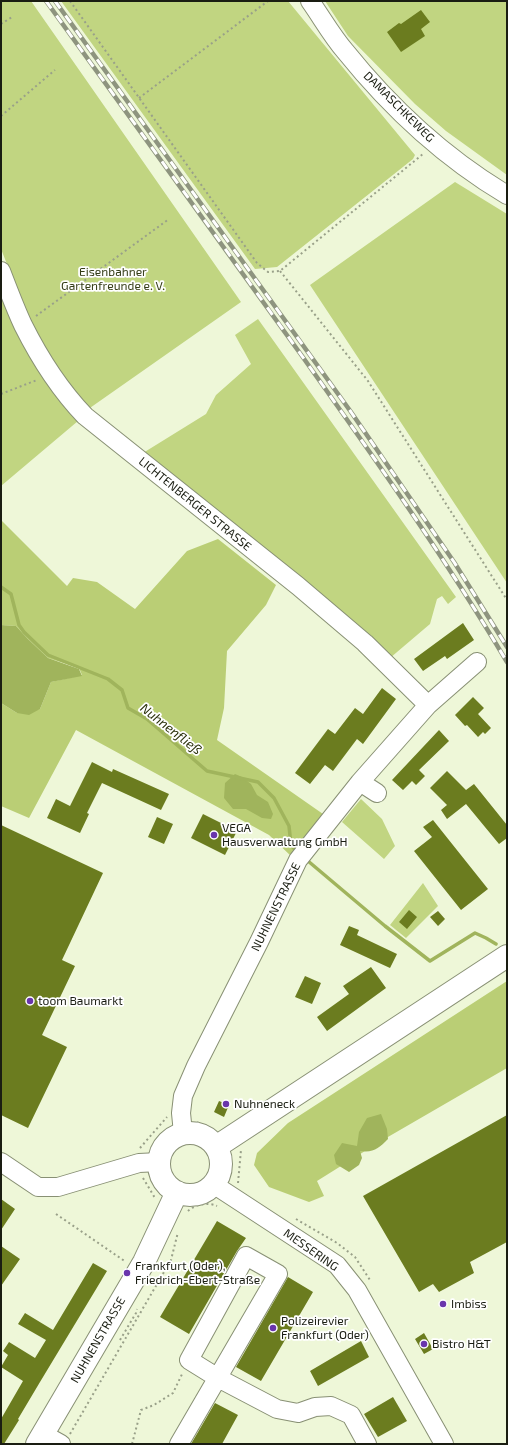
<!DOCTYPE html>
<meta charset="utf-8">
<style>
body{margin:0}
#map{position:relative;width:508px;height:1445px;overflow:hidden;background:#eef7d8;font-family:"Exo 2",sans-serif}
canvas{display:block}
.frame{position:absolute;inset:0;border:2px solid #1a1d12;pointer-events:none}
</style>
<div id="map">
<canvas width="508" height="1445"></canvas>
<div class="frame"></div>
</div>
<script>
const ctx = document.querySelector('canvas').getContext('2d');
ctx.lineJoin = 'round';
function fill(path, color) {
  ctx.fillStyle = color;
  ctx.fill(path, 'evenodd');
}
function strokePath(path, color, width, dash) {
  ctx.strokeStyle = color;
  ctx.lineWidth = width;
  ctx.lineCap = dash ? 'butt' : 'round';
  ctx.setLineDash(dash || []);
  ctx.stroke(path);
}
function write(font, color, halo, rows, align = 'center') {
  ctx.font = font + ' "Exo 2",sans-serif';
  ctx.lineWidth = 3.5;
  ctx.setLineDash([]);
  ctx.textBaseline = 'middle';
  ctx.strokeStyle = halo;
  ctx.fillStyle = color;
  for (const [text, x, y, turn = 0] of rows) {
    ctx.save();
    ctx.translate(x, y);
    ctx.rotate((+turn || 0) * Math.PI / 180);
    ctx.textAlign = isNaN(turn) ? turn : align;
    if (halo) ctx.strokeText(text, 0, 0);
    ctx.fillText(text, 0, 0);
    ctx.restore();
  }
}
const green = new Path2D(`
 M1,1H31L241,302L87,410L58,371L32,327L1,249Z
 M61,1H288L415,155L413,159L277,267L255,269Z
 M325,1H507V175L446,131L415,104L348,36Z
 M455,182L507,214V583L310,285Z
 M1,290L78,421L1,486Z
 M258,319L456,597L448,604L442,596L437,599L430,624L390,658L143,453L206,414L216,395L251,364L235,335Z
 M361,799L382,819L395,846L384,859L342,822Z
 M423,883L438,906L406,938L390,925Z`);
const forest = new Path2D(`
 M1,520L67,586L73,578L97,582L135,609L187,551L218,539L276,585L266,605L227,651L224,708L217,740L323,814L292,857L269,835L76,730L29,818L1,806V703L17,713L40,709L51,682L82,675L79,668L48,658L28,639L16,626L1,625Z
 M507,981V1068L381,1141L317,1181L324,1196L309,1202L269,1187L254,1165L257,1153L288,1123Z`);
const water = new Path2D(`
 M1,625L16,626L28,639L48,658L79,669L82,676L51,682L40,709L29,715L17,713L1,703Z
 M235,774L242,777L251,784L257,795L268,802L273,814L271,819L262,818L246,809H233L224,798L225,783Z
 M381,1114L387,1129L388,1139C379,1148 374,1153 360,1151L362,1158L359,1165L349,1172L336,1164L334,1155L342,1143L357,1146L359,1132L367,1118Z`);
const stream = new Path2D(`
 M1,587L11,594L19,625L24,632L48,655L108,679L122,690L128,708L147,719L207,771L258,782L274,798L289,826L291,845L296,851
 M308,861L385,926L430,961L475,933L486,938L496,944`);
const building = new Path2D(`
 M421,10L430,22L421,29L425,36L401,52L387,32L399,23L401,24Z
 M463,623L474,640L447,659L445,656L423,671L414,659Z
 M382,688L396,699L363,744L357,739L333,771L325,765L310,784L295,773L328,729L335,734L355,708L363,714Z
 M473,697L484,708L478,714L491,728L485,734L483,732L478,737L467,725L465,726L455,715Z
 M439,730L449,741L419,770L425,776L416,785L412,781L403,790L392,780Z
 M92,762L112,772L113,769L169,794L161,810L102,783L87,813L89,814L80,833L47,818L56,799L70,806Z
 M447,771L466,790L474,784L507,825V838L499,844L466,804L447,819L441,810L447,805L430,788Z
 M203,814L237,831L225,855L191,838Z
 M157,817L173,824L164,844L148,837Z
 M433,820L488,889L461,910L414,851L432,837L423,827Z
 M1,825L103,873L62,960L75,966L42,1035L67,1047L28,1128L1,1115Z
 M409,910L417,917L407,929L399,922Z
 M438,911L445,919L438,926L430,917Z
 M349,926L359,930L357,935L397,954L390,968L340,945Z
 M371,967L386,988L327,1031L317,1017L349,994L343,986Z
 M305,976L321,983L312,1004L295,997Z
 M219,1101L229,1105L224,1117L214,1112Z
 M507,1115V1242L470,1262L474,1273L439,1292L433,1284L419,1292L363,1196Z
 M1,1199L15,1209L1,1230Z
 M217,1221L246,1238L237,1251L189,1334L160,1317Z
 M1,1246L20,1259L1,1286Z
 M93,1263L107,1271L40,1382L18,1419L19,1420L4,1444H1V1419L23,1381L1,1367L8,1355L3,1351L9,1342L35,1358L46,1340L18,1324L25,1313L53,1330Z
 M288,1277L313,1292L261,1381L236,1367Z
 M424,1333L433,1349L424,1354L415,1339Z
 M361,1341L369,1357L318,1386L310,1371Z
 M393,1397L407,1421L378,1437L364,1414Z
 M215,1403L238,1415L222,1444H191Z`);
const path = new Path2D(`
 M70,1L257,263L268,272L280,271L423,154
 M1,24L12,17
 M139,98L268,1
 M1,116L55,70
 M280,271L368,381L507,600
 M36,316L169,219
 M1,394L37,380
 M197,1122L210,1130
 M140,1148L167,1117
 M143,1178L155,1198
 M238,1183L241,1150
 M188,1211C195,1204 209,1202 217,1206
 M56,1214L126,1262
 M296,1219L337,1243L355,1257L370,1280
 M120,1340L136,1313L137,1309
 M70,1434L171,1260L178,1232
 M132,1444L141,1410L154,1405L173,1393L183,1372`);
const minor = new Path2D(`
 M310,1C322,18 332,36 345,51C390,107 445,158 507,195
 M1,271C8,289 15,308 23,325C39,357 61,391 85,416L298,586L365,643L428,705
 M360,782L377,793
 M183,1133L181,1113L183,1096L196,1066L259,942L298,860L360,782L428,705L477,662
 M1,1162L38,1187H58L139,1163L159,1162
 M213,1184L337,1265L357,1290L444,1444
 M43,1434L61,1444
 M179,1444L278,1274L246,1256L189,1360L218,1378L277,1409L298,1413L315,1407L331,1406L351,1415L367,1444`);
const major = new Path2D(`
 M159 1164a31 31 0 1 1 62 0a31 31 0 1 1-62 0Z
 M216,1147L507,956
 M37,1444L144,1262L177,1192`);
const rail = new Path2D(`
 M46,1C131,119 217,237 302,356C373,456 444,556 507,662
 M55,1L351,412L454,562L507,647`);
const markers = [
 [214,835,4,"#6935ac"],
 [30,1001,4,"#6935ac"],
 [226,1104,4,"#6935ac"],
 [127,1273,4,"#6935ac"],
 [443,1304,4,"#6935ac"],
 [273,1328,4,"#6935ac"],
 [424,1344,4,"#6935ac"]
];
const streetNames = [
 ["DAMASCHKEWEG",399,107,45],
 ["LICHTENBERGER STRASSE",195,504,39],
 ["NUHNENSTRASSE",276,907,-64],
 ["MESSERING",311,1250,35],
 ["NUHNENSTRASSE",98,1340,-60]
];
const parkNames = [
 ["Eisenbahner",113,272],
 ["Gartenfreunde e. V.",113,286]
];
const poiNames = [
 ["VEGA",222,828],
 ["Hausverwaltung GmbH",222,842],
 ["toom Baumarkt",38,1001],
 ["Nuhneneck",234,1104],
 ["Frankfurt (Oder),",135,1266],
 ["Friedrich-Ebert-Straße",135,1280],
 ["Imbiss",451,1304],
 ["Polizeirevier",281,1321],
 ["Frankfurt (Oder)",281,1335],
 ["Bistro H&T",432,1344]
];
const waterNames = [
 ["Nuhnenfließ",171,729,38]
];
fill(green, '#c1d581');
fill(forest, '#bace75');
fill(water, '#a0b45c');
strokePath(stream, '#a0b45c', 3.5);
fill(building, '#6b7c1f');
strokePath(minor, '#889074', 20);
strokePath(major, '#889074', 24);
strokePath(path, '#99a089', 2, [2, 3]);
strokePath(minor, '#fff', 18);
strokePath(major, '#fff', 22);
strokePath(rail, '#8e947f', 4.5);
strokePath(rail, '#fff', 3, [9]);
for (const [x, y, r, color] of markers) {
  const dot = new Path2D();
  dot.arc(x, y, r, 0, 2 * Math.PI);
  ctx.fillStyle = color;
  ctx.fill(dot);
  strokePath(dot, '#fff', 1.5);
}
write('12px', '#1a1d12', '#fff', streetNames);
write('12px', '#353d17', '#fff', parkNames);
write('12px', '#1a1d12', '#fff', poiNames, 'left');
write('italic 13px', '#29300a', '#fff', waterNames);
</script>
